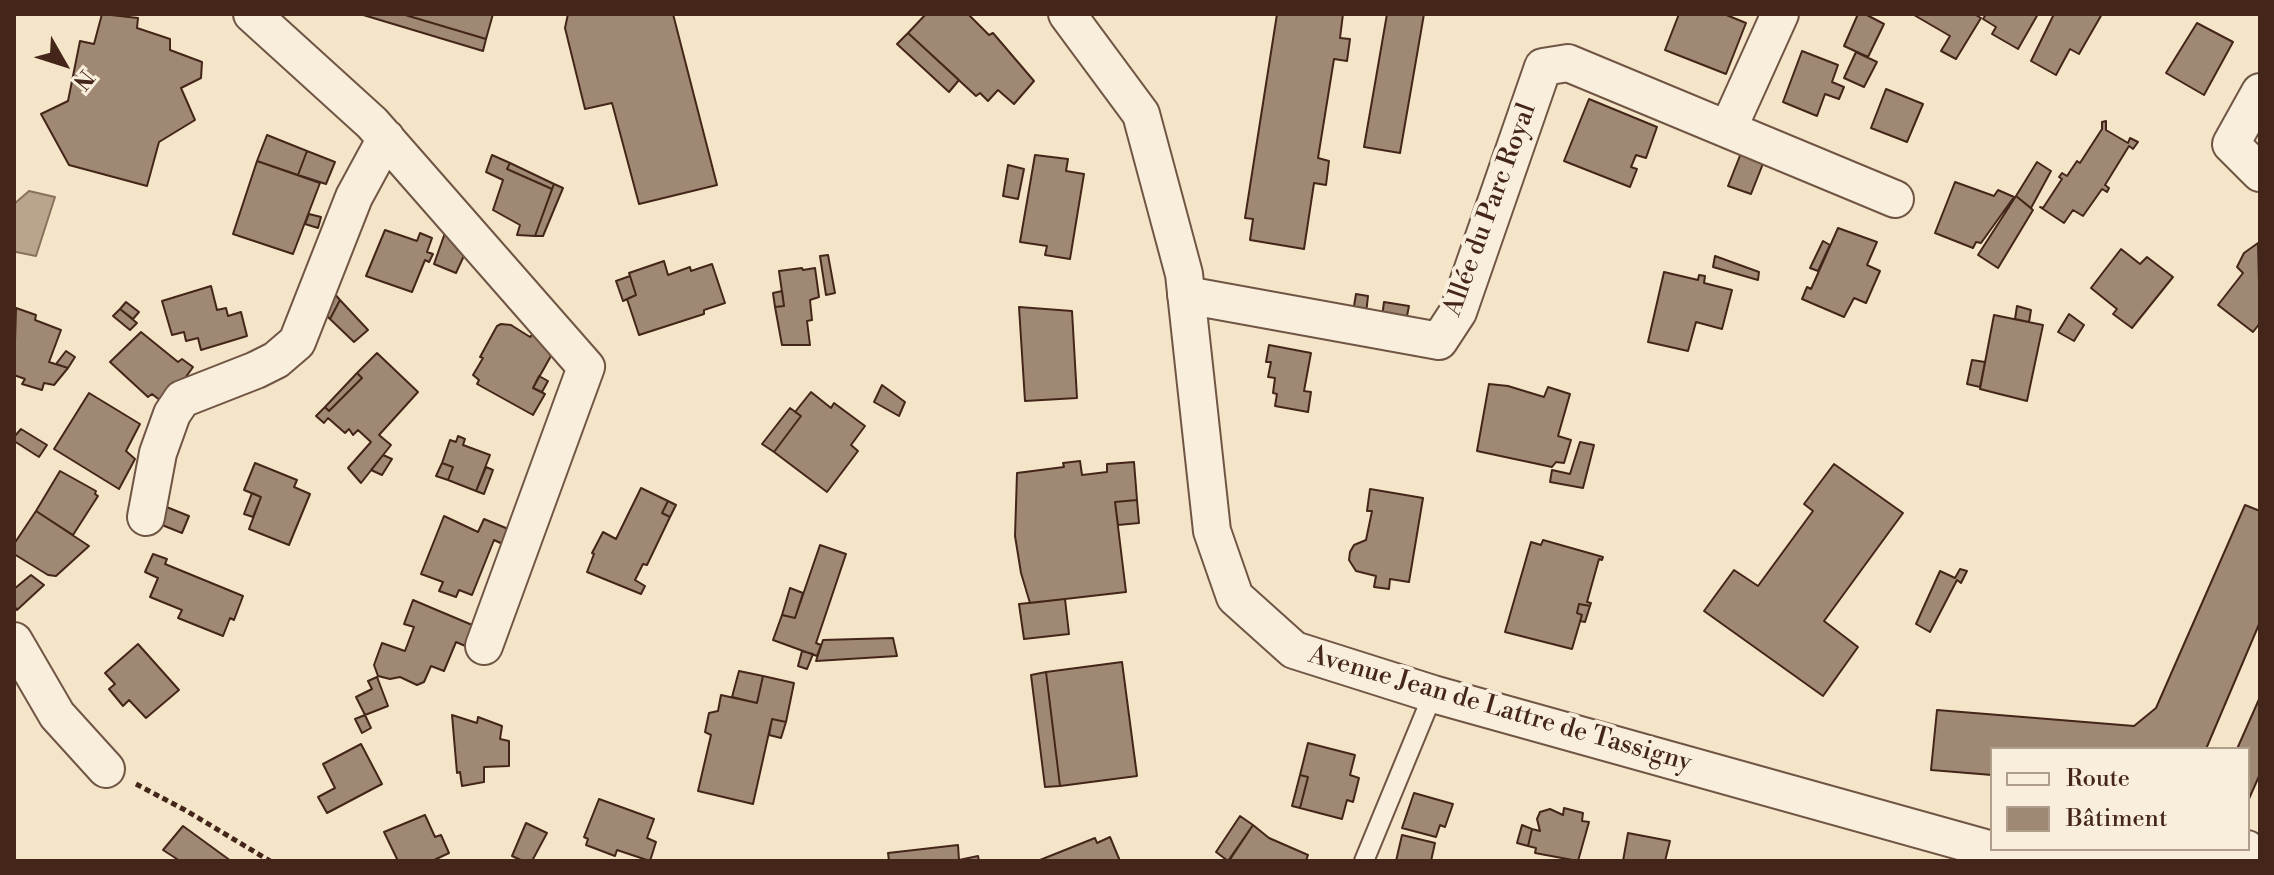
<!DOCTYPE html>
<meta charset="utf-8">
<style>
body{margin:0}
#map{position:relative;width:2274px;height:875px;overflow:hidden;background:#f5e5c8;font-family:"Libre Bodoni",serif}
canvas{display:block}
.frame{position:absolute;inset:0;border:16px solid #442519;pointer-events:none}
.legend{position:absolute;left:1990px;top:747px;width:260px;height:104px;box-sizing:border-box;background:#f8eedb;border:2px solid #b09e8d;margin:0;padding:10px 14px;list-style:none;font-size:24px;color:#442519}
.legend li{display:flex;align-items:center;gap:16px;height:40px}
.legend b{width:40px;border:2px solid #b09e8d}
.north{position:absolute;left:24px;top:24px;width:80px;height:80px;-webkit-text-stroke:6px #f8eedb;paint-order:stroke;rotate:129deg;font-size:22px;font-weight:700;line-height:32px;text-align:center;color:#442519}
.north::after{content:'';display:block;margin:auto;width:28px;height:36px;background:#442519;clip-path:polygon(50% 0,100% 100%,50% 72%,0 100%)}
</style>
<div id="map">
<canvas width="2274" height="875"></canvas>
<div class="frame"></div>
<ul class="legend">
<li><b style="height:10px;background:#f8eedb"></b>Route</li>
<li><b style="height:22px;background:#a08974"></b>Bâtiment</li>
</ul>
<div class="north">N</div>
</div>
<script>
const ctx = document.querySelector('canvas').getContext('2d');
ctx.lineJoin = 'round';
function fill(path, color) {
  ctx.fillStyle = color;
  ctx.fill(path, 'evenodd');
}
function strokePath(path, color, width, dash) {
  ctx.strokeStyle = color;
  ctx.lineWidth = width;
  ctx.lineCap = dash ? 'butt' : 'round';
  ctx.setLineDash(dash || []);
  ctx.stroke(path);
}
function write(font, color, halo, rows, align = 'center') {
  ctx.font = font + ' "Libre Bodoni",serif';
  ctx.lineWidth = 8;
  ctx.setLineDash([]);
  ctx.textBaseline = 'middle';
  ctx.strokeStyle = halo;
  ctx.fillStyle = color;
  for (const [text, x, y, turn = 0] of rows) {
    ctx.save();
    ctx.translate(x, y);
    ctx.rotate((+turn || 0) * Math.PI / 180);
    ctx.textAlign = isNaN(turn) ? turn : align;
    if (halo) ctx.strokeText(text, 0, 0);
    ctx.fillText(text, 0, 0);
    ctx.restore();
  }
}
const water = new Path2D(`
 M29,191L55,197L36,256L16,252L14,249V204Z`);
const building = new Path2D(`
 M102,14L138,18L137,28L170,39V50L202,62L201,78L181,88L195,120L159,142L147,186L69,165L41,114L68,101L80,41L94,44Z
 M360,14H402L486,39L483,51Z
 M402,14H493L486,39Z
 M568,14H673L717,185L639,204L612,103L585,109L565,28Z
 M926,14H968L989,35L993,33L1034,81L1014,104L998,90L988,101L980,93L976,96L908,33Z
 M1277,14H1343L1340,38L1350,39L1347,61L1334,59L1318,158L1329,161L1326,185L1314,183L1304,249L1250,240L1253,219L1245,218Z
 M1387,14H1424L1400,153L1364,147Z
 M1679,14H1724L1746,23L1726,74L1665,50Z
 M1858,14H1865L1884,24L1868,57L1844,46Z
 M1974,14L1981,18L1956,59L1941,51L1950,36L1914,15Z
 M1986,14H2038L2018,49L1992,34L1996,27L1983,19Z
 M2054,14H2102L2079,54L2070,49L2056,75L2031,61Z
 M2197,23L2233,42L2204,95L2166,73Z
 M908,33L959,80L949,92L897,44Z
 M1802,51L1838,65L1832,82L1844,87L1839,99L1825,94L1817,116L1783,102Z
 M1856,52L1877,62L1864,87L1844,78Z
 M1886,89L1923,104L1907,142L1871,128Z
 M1589,99L1657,127L1646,158L1636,155L1631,167L1637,169L1630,187L1564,161Z
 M2106,121V130L2128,143L2130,138L2138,142L2133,149L2129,146L2105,185L2109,188L2107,192L2102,189L2083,216L2073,210L2064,223L2040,207L2043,208L2062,179L2059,177L2062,173L2067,176L2077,161L2080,163L2102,129V122Z
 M267,135L307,151L298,175L257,161Z
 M1743,148L1766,156L1751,194L1728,186Z
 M307,151L335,162L326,184L298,175Z
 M492,155L510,163L507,169L552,189L535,236L517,235L520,225L493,210L503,180L486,172Z
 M1035,155L1068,159L1066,171L1084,174L1070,259L1045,255L1047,246L1020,242Z
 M257,161L320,183L293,254L233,234Z
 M2037,162L2051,171L2031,208L2016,196Z
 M510,163L554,184L552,189L507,169Z
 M1008,165L1024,169L1018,199L1003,196Z
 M1955,182L1994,196L1998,190L2014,197L1981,243L1976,242L1973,248L1935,233Z
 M554,184L563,188L543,236H535Z
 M2016,196L2033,210L1998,268L1978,255Z
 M309,214L321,217L318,228L305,224Z
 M1838,228L1877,242L1867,265L1880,271L1866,303L1854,298L1844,317L1802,299L1807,287L1811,289Z
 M385,230L417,241L420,233L432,238L427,252L433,254L429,262L425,260L412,292L366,276Z
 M446,230L467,249L456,273L434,264Z
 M1823,241L1830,245L1818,271L1810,268Z
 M2258,243L2260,323L2253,332L2218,305L2243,273L2237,267L2244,253Z
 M2121,249L2140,264L2147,257L2173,277L2132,328L2113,314L2117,309L2091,288Z
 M828,255L835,293L826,295L820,256Z
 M1715,256L1759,272L1758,280L1713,267Z
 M664,261L668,275L690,267L691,271L712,264L725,303L704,310V314L639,335L627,299L636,295L629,273Z
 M802,268L803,270L815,268L819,297L810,300L812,320L807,321L810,345H782L775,307L784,306L779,271Z
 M1664,272L1698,280L1699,275L1705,276L1704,283L1732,290L1722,329L1696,322L1688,351L1648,342Z
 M630,276L636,295L623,301L616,281Z
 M211,286L217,310L226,308L228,316L241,312L247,336L201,350L198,338L186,341L184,332L172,335L162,301Z
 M782,291L784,306L775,307L773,293Z
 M333,292L340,300L330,319L322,312Z
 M1356,294L1368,296L1366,314L1353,312Z
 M340,300L368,330L354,342L330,319Z
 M126,302L139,312L133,319L120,309Z
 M1384,302L1409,306L1406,321L1382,317Z
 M2017,306L2031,310L2029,322L2015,319Z
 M1019,307L1072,311L1077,398L1025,401Z
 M16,308L36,315L35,320L61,330L49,362L68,368L54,385L44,383L42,390L22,384L25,379L14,375Z
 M120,309L137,323L130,330L113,316Z
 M2069,314L2084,325L2074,341L2058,332Z
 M1994,315L2043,325L2027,401L1980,389Z
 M501,324L511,325L530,337L533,334L556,347L533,388L545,394L533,415L477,384L479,380L473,375L483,358L480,357L497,326Z
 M141,332L178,362L182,359L193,367L166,405L152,394L148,397L110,362Z
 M1269,345L1311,353L1304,391L1311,392L1308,412L1275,406L1277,394L1273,393L1275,378L1268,377L1271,362H1266Z
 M66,351L75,357L68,368L56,364Z
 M377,353L418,392L379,435L391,445L361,483L348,468L371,442L358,430L353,435L349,429L345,433L328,418L324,423L316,416L325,407L329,411L362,378L357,373Z
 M1972,360L1985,362L1980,387L1967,384Z
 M357,373L362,378L329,411L325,407Z
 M539,376L548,381L542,392L533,388Z
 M1489,384L1508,386L1544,397L1548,387L1570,394L1558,436L1571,440L1564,463L1556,462L1552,467L1477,451Z
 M882,385L905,402L899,416L874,402Z
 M811,392L831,408L834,403L865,426L851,445L858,451L827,492L774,452L801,416L795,412Z
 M89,393L140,424L126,451L135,459L119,489L54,449Z
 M790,408L801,416L774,452L762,444Z
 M21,429L47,445L39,457L14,441V437Z
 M458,436L465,439L463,445L490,455L476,491L448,480L453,467L442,463L450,440L456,442Z
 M1580,442L1594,445L1583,488L1550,482L1552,470L1570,474Z
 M383,455L392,459L382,475L371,470Z
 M1080,461L1082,475L1107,472V464L1134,462L1137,500L1115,502L1126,592L1030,603L1021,573L1015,536L1017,473L1064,467L1063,463Z
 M255,463L297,480L294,487L310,494L289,545L249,529L261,497L244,490Z
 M442,463L453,467L448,480L436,476Z
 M1834,464L1903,513L1824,621L1858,647L1823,696L1704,611L1734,570L1758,586L1813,511L1804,504Z
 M486,467L493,470L484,494L476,491Z
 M60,471L96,491L95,494L98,496L73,535L36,511Z
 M641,488L668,501L662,513L670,517L647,565L643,564L635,580L645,586L641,594L587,572L594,554L592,553L603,532L616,539Z
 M1370,489L1423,498L1409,582L1390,579L1389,589L1374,587L1376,576L1356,571L1349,560L1350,552L1354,545L1366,540L1372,511H1367Z
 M252,493L261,497L253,517L244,514Z
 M1137,500L1139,523L1118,525L1115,502Z
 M668,501L676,505L670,517L662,513Z
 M2245,505L2260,511V622L2206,749H1992V775L1931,770L1937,710L2134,726L2156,708Z
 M164,506L189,516L182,533L157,523Z
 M36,511L89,546L56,576L48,575L14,554V544Z
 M444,516L478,532L484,519L513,531L507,546L494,540L472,595L459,590L456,597L439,591L443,582L421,574Z
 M1543,540L1603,557L1602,560L1599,559L1587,602L1591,603L1590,606L1579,604L1577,613L1582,615L1572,649L1505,632L1531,542L1541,545Z
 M820,545L846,554L816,643L821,645L817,656L773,640L782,615L795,618Z
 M153,554L167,559L165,564L243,596L234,620L230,618L223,636L178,618L182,610L150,597L158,578L145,572Z
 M1960,569L1967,571L1961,583L1957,580L1930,632L1916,624L1940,571L1955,578Z
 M31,575L44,585L17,610L14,605V589Z
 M790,588L803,593L795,618L782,615Z
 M1065,599L1069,634L1024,639L1019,604Z
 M413,600L477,627L470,648L456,642L444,671L431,666L424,682L417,685L400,677L390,679L378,676L374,665L382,643L405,651L414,627L404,624Z
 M1579,604L1590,606L1585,622L1580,621L1582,615L1577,613Z
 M893,638L897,656L816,661L823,640Z
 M138,644L179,690L146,718L129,700L123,706L109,689L115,684L105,673Z
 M802,651L813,654L807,669L798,666Z
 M1122,662L1137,776L1060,786L1046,672Z
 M739,671L763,676L757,703L732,697Z
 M1046,672L1060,786L1045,787L1031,675Z
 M763,676L794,683L786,722L772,719L753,804L698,791L711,735L705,732L709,713L718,711L721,695L757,703Z
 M377,677L388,706L365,715L356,697L372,689L368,681Z
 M2260,697V774L2248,801V749H2237Z
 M365,715L371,728L362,733L355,719Z
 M452,715L477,723L478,717L502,726L500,739L509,741V766L484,767V782L462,786L460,772L457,773Z
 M772,719L786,722L781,738L769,735Z
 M1308,743L1355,755L1350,775L1359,778L1353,802L1347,800L1342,819L1300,808L1308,777L1300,775Z
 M361,744L382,784L327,813L318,797L335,788L323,764Z
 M1300,775L1308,777L1300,808L1292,806Z
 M1414,793L1453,804L1445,827L1440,825L1436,837L1402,828Z
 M599,799L654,819L647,838L656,842L650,861L617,850L615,856L586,845L588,839L584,837Z
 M1564,808L1583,813L1582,821L1589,822L1578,861L1535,853L1536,848L1528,846L1532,829L1540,831L1537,819L1540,812L1550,809L1563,815Z
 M425,815L435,837L441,835L449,853L432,861H398L384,832Z
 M1240,816L1253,825L1228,861L1216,852Z
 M526,823L547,833L532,861H523L512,856Z
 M1253,825L1269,838L1308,855L1306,861H1229Z
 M1522,825L1532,829L1528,846L1517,843Z
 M183,826L231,861H180L163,850Z
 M1628,833L1670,841L1665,861H1623Z
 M1402,835L1435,843L1431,861H1396Z
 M1110,837L1120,861L1040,860L1095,838L1097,843Z
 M958,845L959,860L978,856L979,861H889L888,853Z`);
const path = new Path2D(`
 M136,784L185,810L270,861`);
const service = new Path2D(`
 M1364,861L1433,694`);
const minor = new Path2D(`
 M252,14L372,123L586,367L484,646
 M1067,14L1141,114L1184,274L1212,531L1235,597L1294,650L1433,694L2021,858L2135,859L2204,855L2247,849
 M2260,92L2231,144L2260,173
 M1728,129L1780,14
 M1186,295L1439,341L1458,312L1543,67L1568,63L1895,199
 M146,517L158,453L172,414L182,399L256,370L276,360L297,342L354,197L386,138
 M14,641L57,715L106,769`);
const streetNames = [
 ["Allée du Parc Royal",1491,210,-70],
 ["Avenue Jean de Lattre de Tassigny",1500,710,16]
];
fill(water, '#b9a48c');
strokePath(water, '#8a715e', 2);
fill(building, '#a08974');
strokePath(building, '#442519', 2);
strokePath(service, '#705545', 22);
strokePath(minor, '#705545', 40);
strokePath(path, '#442519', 5, [6, 4]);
strokePath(service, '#f8eedb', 18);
strokePath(minor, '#f8eedb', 36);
write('26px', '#442519', '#f8eedb', streetNames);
</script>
